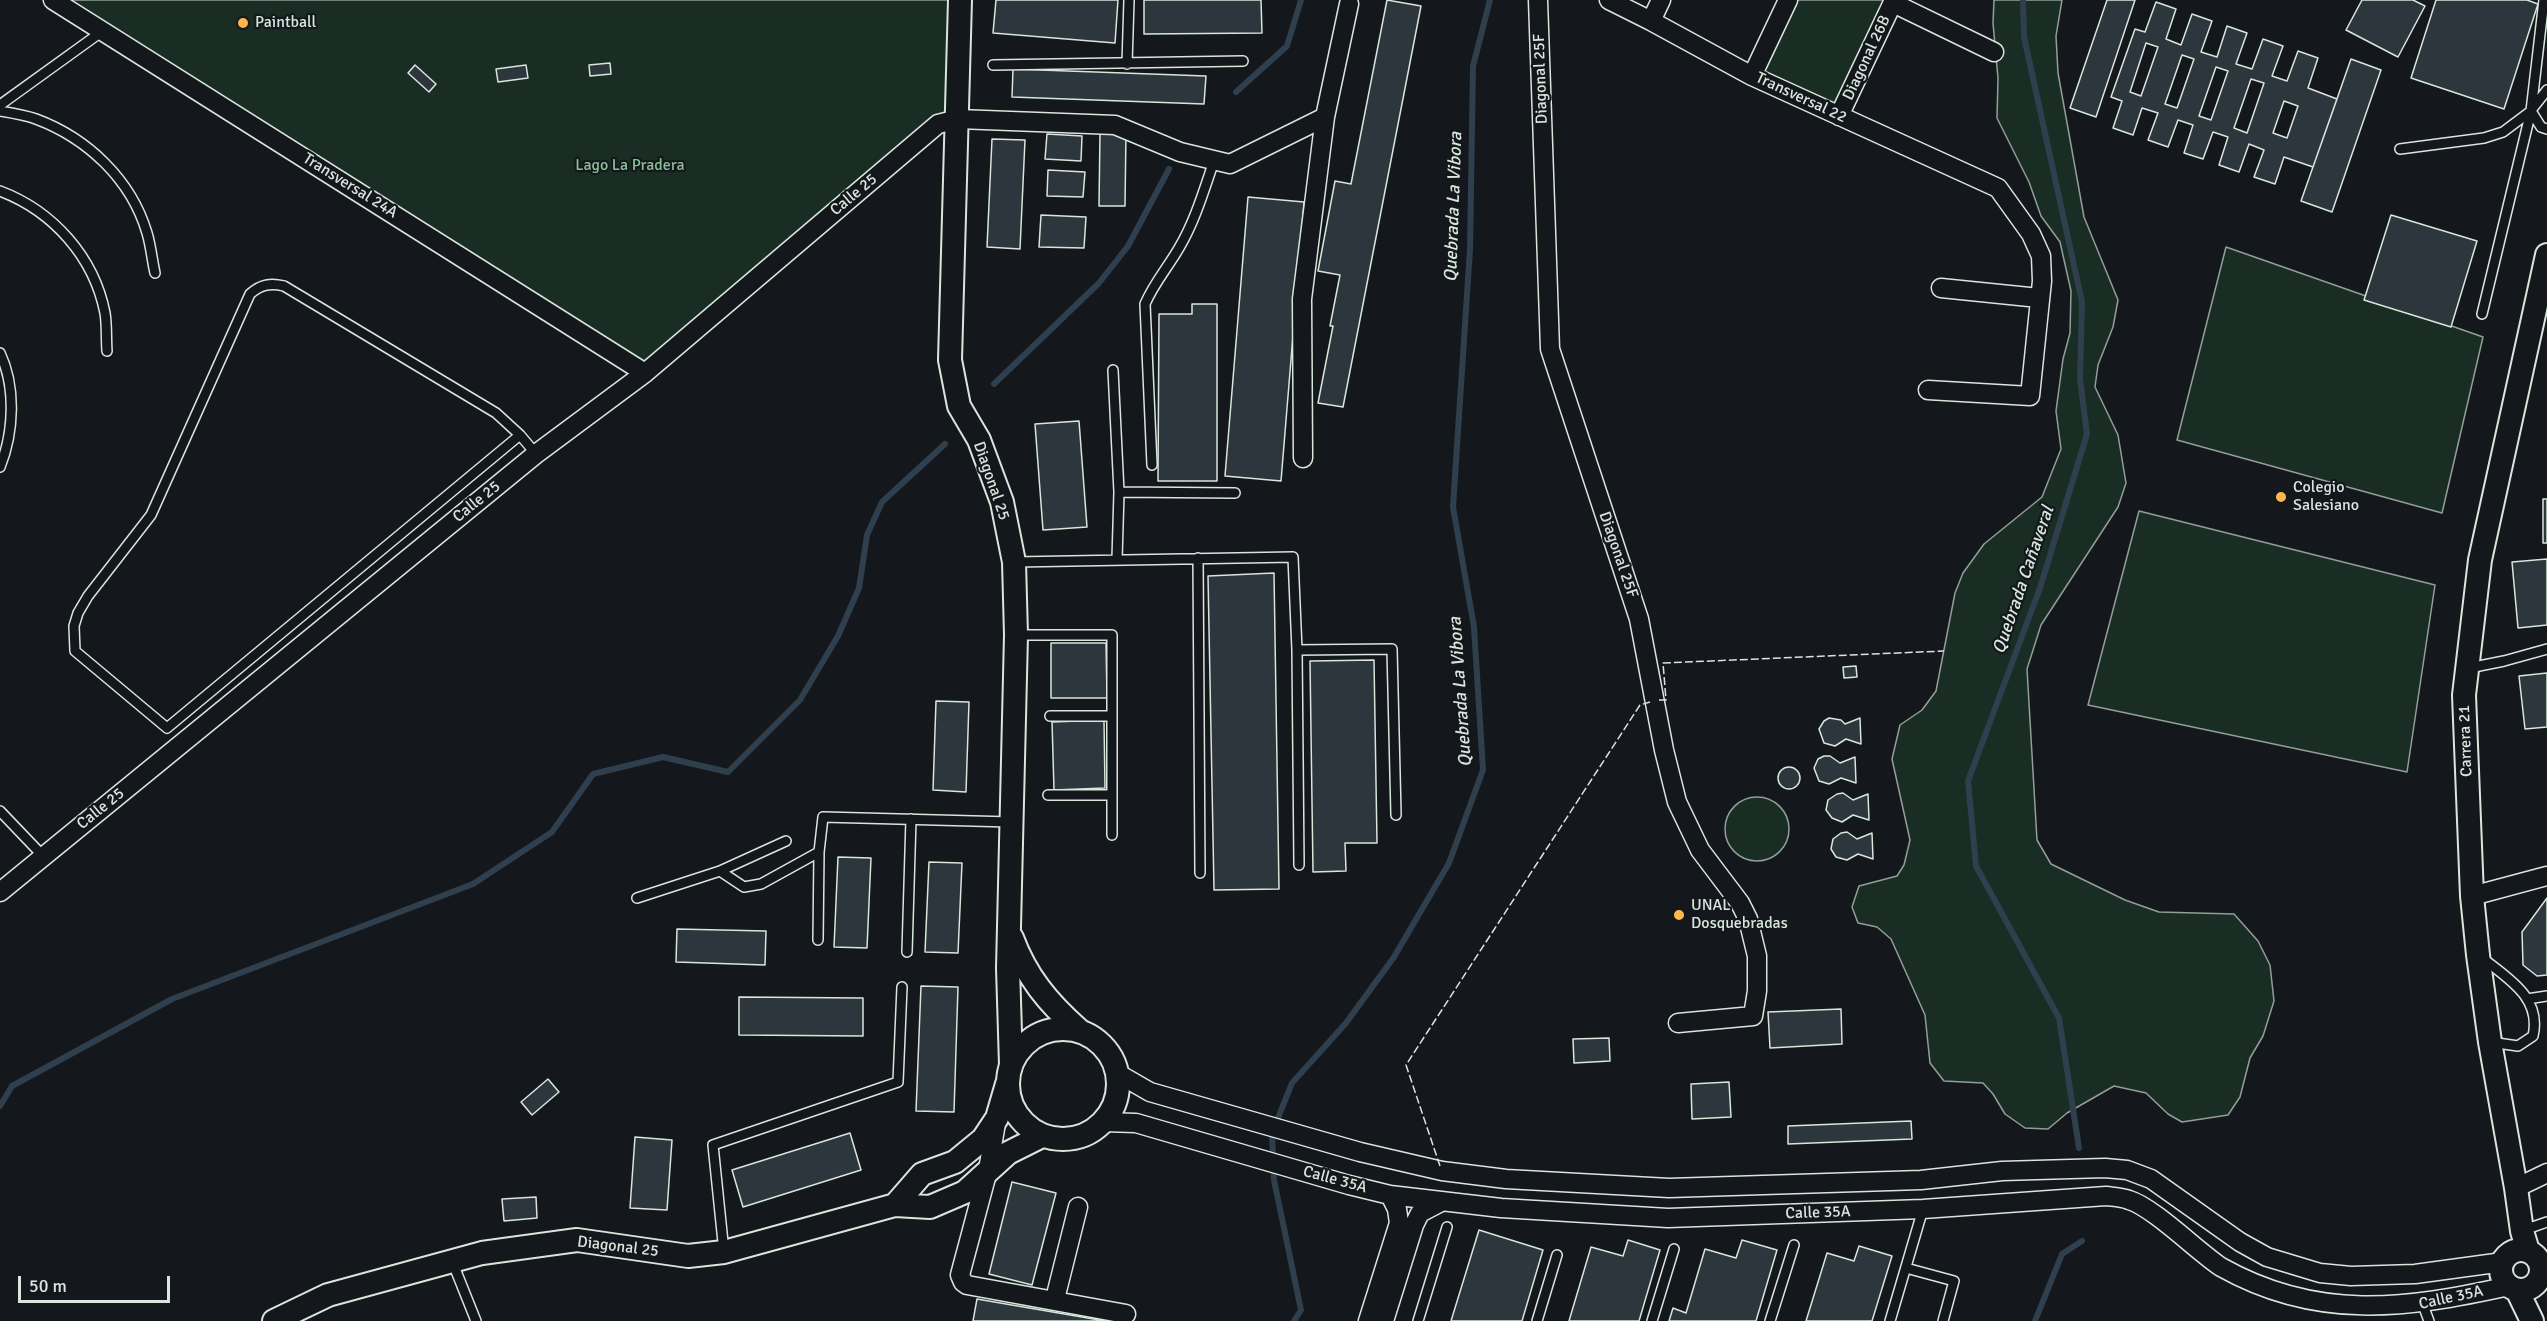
<!DOCTYPE html>
<meta charset="utf-8">
<style>
body{margin:0}
#map{position:relative;width:2547px;height:1321px;overflow:hidden;background:#14181c;font-family:Signika,sans-serif}
canvas{display:block}
.scale{position:absolute;left:18px;top:1276px;width:152px;height:27px;box-sizing:border-box;border:3px solid #d8e6dc;border-top:0;padding-left:8px;font-size:18px;line-height:21px;white-space:nowrap;color:#d8e6dc;-webkit-text-stroke:4px #14181c;paint-order:stroke}
</style>
<div id="map">
<canvas width="2547" height="1321"></canvas>
<div class="scale">50 m</div>
</div>
<script>
const ctx = document.querySelector('canvas').getContext('2d');
ctx.lineJoin = 'round';
function fill(path, color) {
  ctx.fillStyle = color;
  ctx.fill(path, 'evenodd');
}
function strokePath(path, color, width, dash) {
  ctx.strokeStyle = color;
  ctx.lineWidth = width;
  ctx.lineCap = dash ? 'butt' : 'round';
  ctx.setLineDash(dash || []);
  ctx.stroke(path);
}
function write(font, color, halo, rows, align = 'center') {
  ctx.font = font + ' Signika,sans-serif';
  ctx.lineWidth = 4.5;
  ctx.setLineDash([]);
  ctx.textBaseline = 'middle';
  ctx.strokeStyle = halo;
  ctx.fillStyle = color;
  for (const [text, x, y, turn = 0] of rows) {
    ctx.save();
    ctx.translate(x, y);
    ctx.rotate((+turn || 0) * Math.PI / 180);
    ctx.textAlign = isNaN(turn) ? turn : align;
    if (halo) ctx.strokeText(text, 0, 0);
    ctx.fillText(text, 0, 0);
    ctx.restore();
  }
}
const green = new Path2D(`
 M53,0H960L958,119L645,373Z
 M1788,0H1894L1839,116L1752,76Z
 M1994,0H2062L2056,36L2058,73L2084,217L2118,300L2113,327L2098,365L2095,387L2118,435L2126,483L2118,507L2041,625L2027,669L2037,840L2051,864L2125,900L2159,912L2234,914L2258,941L2270,965L2274,1001L2263,1036L2250,1058L2240,1097L2228,1115L2182,1122L2168,1114L2146,1093L2114,1086L2067,1113L2048,1129L2025,1128L2005,1114L1993,1094L1983,1083L1944,1081L1930,1063L1925,1015L1891,939L1877,927L1858,923L1852,907L1859,886L1897,876L1904,865L1910,840L1892,759L1900,725L1922,710L1936,691L1955,593L1963,573L1984,544L2042,497L2061,449L2056,411L2063,359L2070,333L2071,291L2060,242L2041,216L2029,182L1997,118L1998,78L1993,23Z
 M2226,247L2483,337L2442,513L2177,440Z
 M2139,511L2435,585L2407,772L2088,705Z
 M1725 829a32 32 0 1 1 64 0a32 32 0 1 1-64 0Z`);
const stream = new Path2D(`
 M2023,0L2024,37L2082,302L2080,379L2087,434L2040,588L1968,781L1976,866L2059,1018L2079,1148
 M1236,92L1287,46L1301,0
 M994,384L1099,283L1128,246L1169,169
 M0,1106L12,1086L172,999L473,884L552,832L593,774L663,757L728,772L800,700L838,636L859,588L867,535L882,502L945,444
 M1294,1321L1301,1310L1274,1180L1272,1133L1292,1083L1346,1023L1394,957L1449,863L1483,770L1474,627L1453,507L1470,249L1473,66L1490,0
 M2035,1321L2062,1254L2082,1241`);
const building = new Path2D(`
 M996,0H1118L1115,43L993,33Z
 M1144,0H1261L1262,33L1144,34Z
 M1387,0L1421,6L1343,407L1318,403L1333,326H1330L1340,275L1318,271L1335,181L1351,184Z
 M2107,0H2135L2096,117L2070,108Z
 M2362,0H2413L2425,6L2398,57L2346,30Z
 M2436,0H2527L2538,4L2504,109L2411,78Z
 M2156,2L2176,9L2166,39L2181,45L2192,14L2212,21L2201,52L2217,57L2227,26L2247,33L2236,64L2252,69L2263,39L2283,46L2272,76L2287,81L2298,51L2318,58L2308,88L2337,99L2313,167L2284,157L2275,184L2254,177L2264,150L2249,144L2239,172L2219,165L2228,137L2213,132L2203,159L2184,153L2193,125L2178,120L2168,147L2148,140L2158,113L2142,108L2133,135L2113,128L2122,101L2111,97L2135,29L2145,32ZM2146,43L2158,47L2141,96L2130,92ZM2182,55L2194,59L2177,108L2165,104ZM2216,67L2228,71L2211,120L2199,116ZM2251,79L2264,83L2247,133L2234,128ZM2284,101L2298,106L2287,138L2273,133Z
 M2351,59L2381,70L2332,212L2301,201Z
 M610,63L611,74L590,76L589,65Z
 M415,65L436,84L429,92L408,73Z
 M526,65L528,78L498,82L496,69Z
 M1013,69L1206,76L1204,104L1012,97Z
 M1100,133H1126L1125,206H1099Z
 M1047,134L1082,136L1081,161L1045,159Z
 M992,139L1025,140L1020,249L987,247Z
 M1048,170L1085,172L1083,197L1047,196Z
 M1248,197L1304,202L1281,481L1225,476Z
 M1041,215L1086,217L1084,248L1039,247Z
 M2391,215L2477,241L2451,327L2364,300Z
 M1192,304H1217V481H1158L1159,314H1192Z
 M1079,421L1087,527L1043,530L1035,424Z
 M2543,499H2547V543H2543Z
 M2547,559V625L2518,628L2512,562Z
 M1274,573L1279,889L1214,890L1208,576Z
 M1051,643H1106L1107,698H1051Z
 M1374,660L1377,843H1345L1346,871L1313,872L1310,661Z
 M1856,666L1857,677L1844,678L1843,667Z
 M2547,673V727L2525,729L2519,676Z
 M936,701L969,702L966,792L933,790Z
 M1829,718L1841,720L1845,724L1860,718L1861,744L1846,739L1835,746L1824,743L1819,729L1824,721Z
 M1104,720L1105,788L1054,790L1052,722Z
 M1824,756H1830L1840,763L1855,757L1856,783L1841,778L1829,784L1819,781L1814,768L1818,759Z
 M1778 778a11 11 0 1 1 22 0a11 11 0 1 1-22 0Z
 M1843,793L1853,800L1868,794L1869,820L1853,815L1842,822L1832,818L1826,810L1828,800L1837,794Z
 M1847,832L1857,839L1872,833L1873,859L1858,854L1847,860L1836,857L1831,849L1833,839L1841,833Z
 M838,857L871,858L867,948L834,947Z
 M929,862L962,863L958,953L925,952Z
 M2547,898V975L2537,976L2523,965L2522,932Z
 M677,929L766,931L765,965L676,962Z
 M921,986L958,987L954,1112L916,1111Z
 M739,997L863,998V1036L739,1035Z
 M1841,1009L1842,1044L1770,1048L1768,1012Z
 M1609,1038L1610,1061L1574,1063L1573,1039Z
 M548,1079L559,1092L532,1115L521,1102Z
 M1729,1082L1731,1117L1692,1119L1691,1084Z
 M1911,1121L1912,1139L1788,1144V1126Z
 M850,1133L861,1170L743,1207L732,1170Z
 M635,1137L672,1140L667,1210L630,1208Z
 M1012,1182L1056,1193L1032,1285L989,1274Z
 M536,1197L537,1218L504,1221L502,1199Z
 M1479,1230L1543,1250L1522,1321H1451Z
 M1628,1240L1660,1250L1639,1321H1569L1591,1247L1623,1256Z
 M1742,1240L1777,1250L1756,1321H1669L1673,1308L1686,1313L1705,1249L1736,1258Z
 M1859,1246L1892,1256L1872,1321H1806L1827,1253L1854,1261Z
 M977,1299L1105,1321H973Z`);
const service = new Path2D(`
 M1127,64L1129,0
 M993,65L1243,61
 M0,105L104,30
 M2532,109L2547,90
 M0,111C12,113 25,115 36,119C87,138 131,179 147,233C151,246 152,260 155,273
 M2400,149L2484,138L2503,132L2531,111L2541,127L2547,129
 M0,191C53,211 94,257 105,313C107,325 106,338 107,351
 M2482,314L2531,111L2544,0
 M0,353C16,387 14,432 0,467
 M1113,370L1119,492L1117,559
 M520,435L167,728L75,651L74,626L78,613L88,596L151,515L250,294C261,284 271,283 284,286L496,413L520,435L536,454
 M1152,465L1145,304C1154,283 1168,267 1179,248C1195,221 1204,190 1214,161
 M1119,492L1235,493
 M1198,558L1200,873
 M1015,562L1293,557L1297,650L1299,865
 M1017,635H1112V835
 M1297,650L1392,649L1396,815
 M2469,668L2504,661L2547,649
 M1050,716H1112
 M1048,795H1112
 M0,811L43,856
 M720,871L786,841
 M637,898L720,871L744,887L761,884L819,852
 M818,940L819,852L823,817L1011,822
 M907,952L911,819
 M2481,957C2507,978 2542,997 2533,1036L2518,1046L2490,1042
 M2527,999L2547,996
 M2524,1230L2547,1222
 M724,1252L713,1145L898,1082L902,987
 M452,1261L476,1321
 M1906,1268L1954,1281L1943,1321
 M2423,1305L2429,1321
 M1418,1321L1447,1227
 M1537,1321L1557,1255
 M1652,1321L1674,1249
 M1770,1321L1794,1245
 M1890,1321L1923,1209`);
const minor = new Path2D(`
 M53,0L645,373
 M1538,0L1550,349L1639,619L1664,750L1677,802L1700,850L1740,903L1748,919L1757,956V991L1753,1016L1678,1023
 M1609,0L1651,21L1752,76L1998,188L2031,234L2041,256L2042,281L2030,396L1928,390
 M1893,3L1994,52
 M1651,21L1661,0
 M1752,76L1788,0
 M1839,116L1894,0
 M1941,288L2039,298
 M1303,458L1302,299L1325,117L1349,4
 M0,892L536,454L645,373L938,124L958,119L1115,125L1180,152L1230,164L1325,117
 M2472,896L2547,876
 M1117,1073L1150,1092L1360,1152L1442,1171L1506,1179L1669,1188L1921,1180L2002,1171L2105,1168L2127,1170L2151,1179L2240,1242L2267,1257L2320,1273L2351,1276L2415,1274L2503,1262
 M1103,1122L1136,1123L1349,1185L1390,1195L1501,1208L1668,1218L1923,1209L2106,1196C2114,1197 2122,1197 2129,1200C2153,1207 2197,1251 2221,1267C2317,1321 2405,1309 2509,1286
 M996,1123L988,1170L960,1275L963,1282L967,1285L1126,1314
 M2516,1188L2547,1173
 M1055,1299L1078,1207
 M1368,1321L1399,1223L1397,1209L1390,1195
 M1384,1321L1414,1225L1420,1213L1441,1202`);
const tertiary = new Path2D(`
 M960,0L950,360L959,406L979,440L1002,502L1014,562L1016,635L1008,968L1011,1065
 M1012,938C1026,976 1048,1003 1079,1030
 M1008 1084a55 55 0 1 1 110 0a55 55 0 1 1-110 0Z
 M895,1205L922,1174L955,1162L983,1139L997,1118L1007,1084
 M2501 1270a20 20 0 1 1 40 0a20 20 0 1 1-40 0Z
 M2528,1251L2522,1231L2516,1188L2490,1042L2478,955L2472,896L2464,695L2480,560L2547,255
 M2517,1290L2532,1321
 M274,1321L328,1295L482,1253L577,1240L688,1256L724,1252L895,1205L930,1207L965,1192L1008,1153L1042,1136`);
const fence = new Path2D(`
 M1659,700H1666L1663,663L1944,651
 M1440,1166L1406,1065L1640,705L1650,702`);
const markers = [
 [243,23,6,"#ffb74d"],
 [2281,497,6,"#ffb74d"],
 [1679,915,6,"#ffb74d"]
];
const poiNames = [
 ["Paintball",255,23],
 ["Colegio",2293,488],
 ["Salesiano",2293,506],
 ["UNAL",1691,906],
 ["Dosquebradas",1691,924]
];
const streetNames = [
 ["Diagonal 26B",1867,58,-65],
 ["Diagonal 25F",1541,79,-92],
 ["Transversal 22",1801,98,25],
 ["Transversal 24A",350,186,32],
 ["Calle 25",854,195,-40],
 ["Diagonal 25",991,481,71],
 ["Calle 25",477,502,-39],
 ["Diagonal 25F",1618,555,71],
 ["Carrera 21",2466,741,-92],
 ["Calle 25",101,809,-39],
 ["Calle 35A",1335,1180,15],
 ["Calle 35A",1818,1213,-2],
 ["Diagonal 25",618,1247,7],
 ["Calle 35A",2451,1298,-12]
];
const parkNames = [
 ["Lago La Pradera",630,166]
];
const waterNames = [
 ["Quebrada La Vibora",1454,207,-88],
 ["Quebrada Cañaveral",2024,580,-71],
 ["Quebrada La Vibora",1461,692,-94]
];
fill(green, '#1a2d24');
strokePath(green, '#939e99', 1.5);
strokePath(stream, '#2f3f4d', 6);
fill(building, '#2c363c');
strokePath(building, '#d8e6dc', 1.5);
strokePath(service, '#d8e6dc', 12);
strokePath(minor, '#d8e6dc', 21);
strokePath(tertiary, '#d8e6dc', 26);
strokePath(service, '#14181c', 9);
strokePath(minor, '#14181c', 18);
strokePath(tertiary, '#14181c', 22);
strokePath(fence, '#d8e6dc', 1.5, [8, 3]);
for (const [x, y, r, color] of markers) {
  const dot = new Path2D();
  dot.arc(x, y, r, 0, 2 * Math.PI);
  ctx.fillStyle = color;
  ctx.fill(dot);
  strokePath(dot, '#14181c', 2);
}
write('16px', '#d8e6dc', '#14181c', poiNames, 'left');
write('16px', '#d8e6dc', '#14181c', streetNames);
write('16px', '#8ac095', '#14181c', parkNames);
write('italic 18px', '#d8e6dc', '#14181c', waterNames);
</script>
